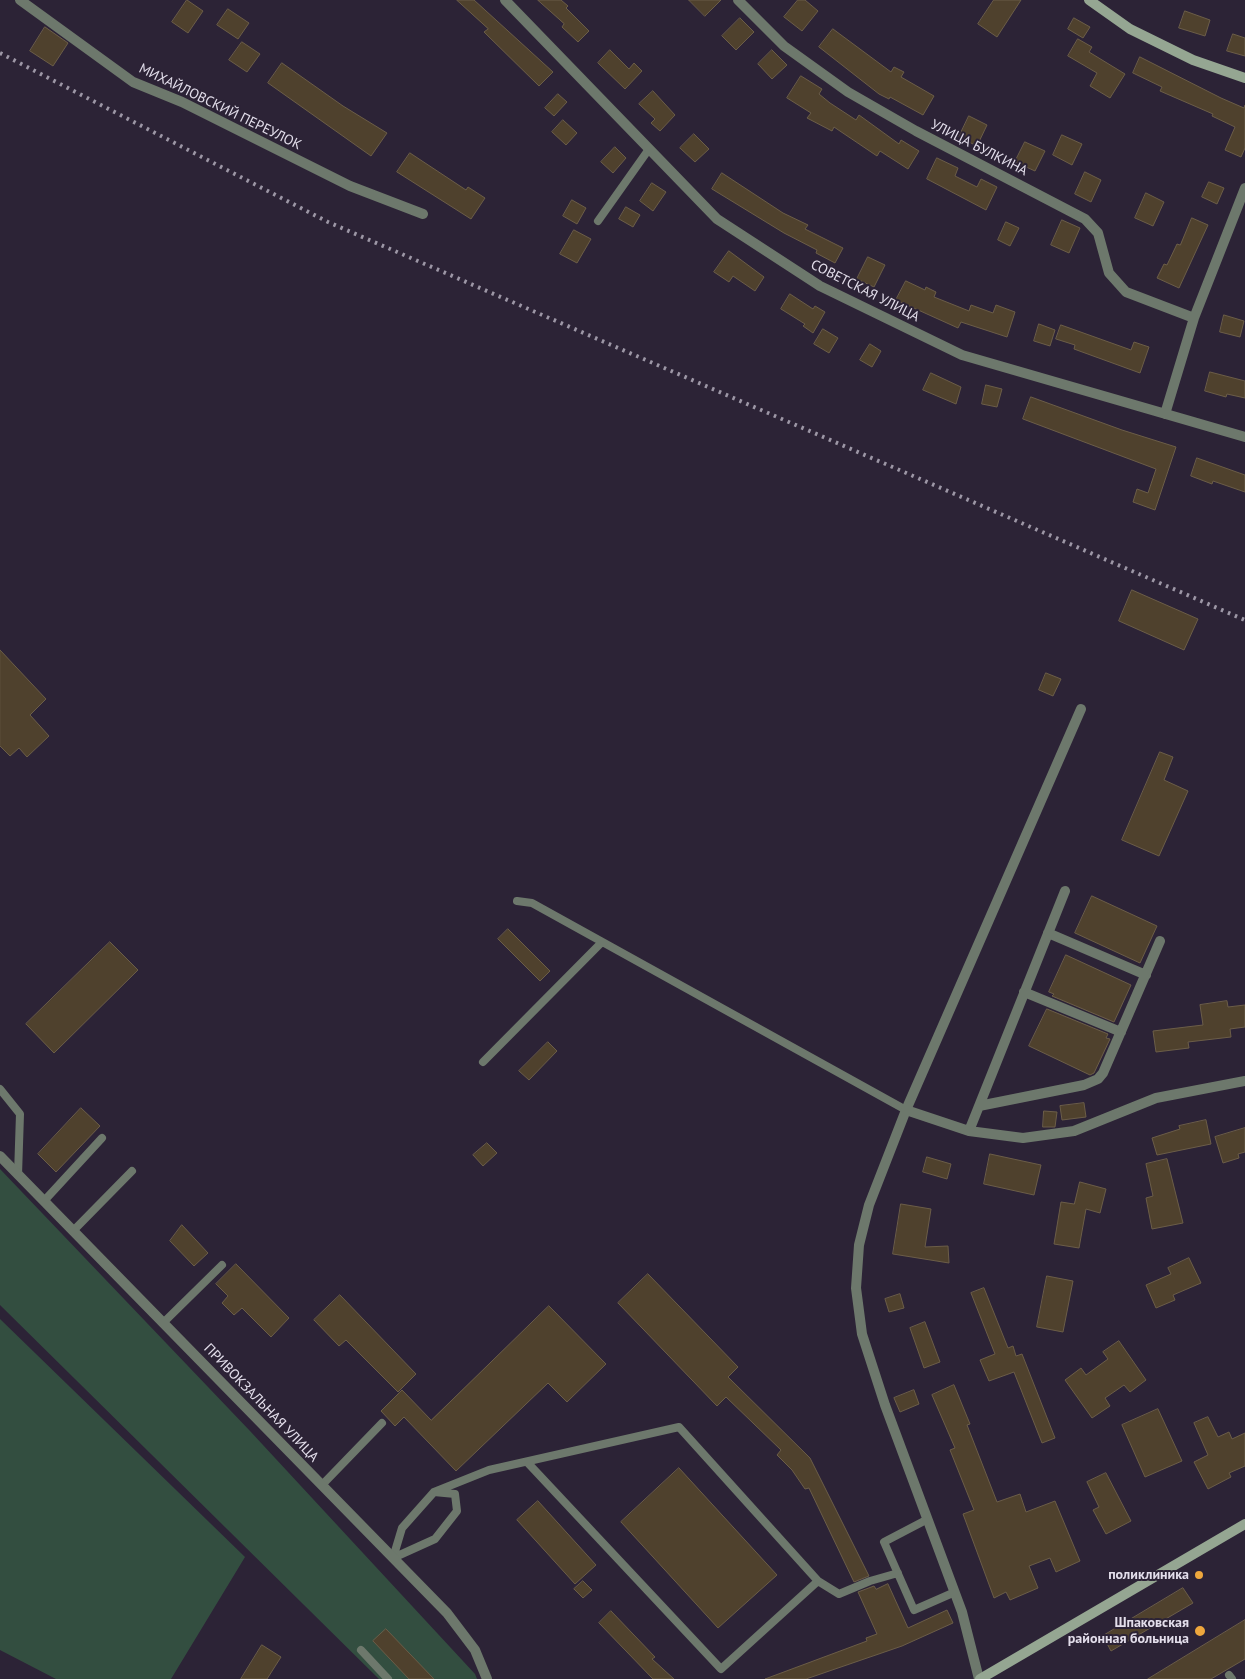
<!DOCTYPE html>
<meta charset="utf-8">
<style>
body{margin:0}
canvas{display:block;background:#2c2336}
</style>
<canvas width="1245" height="1679"></canvas>
<script>
const ctx = document.querySelector('canvas').getContext('2d');
ctx.lineJoin = 'round';
function fill(path, color) {
  ctx.fillStyle = color;
  ctx.fill(path, 'evenodd');
}
function strokePath(path, color, width, dash) {
  ctx.strokeStyle = color;
  ctx.lineWidth = width;
  ctx.lineCap = dash ? 'butt' : 'round';
  ctx.setLineDash(dash || []);
  ctx.stroke(path);
}
function write(font, color, halo, rows, align = 'center') {
  ctx.font = font + ' "PT Sans",sans-serif';
  ctx.lineWidth = 4;
  ctx.setLineDash([]);
  ctx.textBaseline = 'middle';
  ctx.strokeStyle = halo;
  ctx.fillStyle = color;
  for (const [text, x, y, turn = 0] of rows) {
    ctx.save();
    ctx.translate(x, y);
    ctx.rotate((+turn || 0) * Math.PI / 180);
    ctx.textAlign = isNaN(turn) ? turn : align;
    if (halo) ctx.strokeText(text, 0, 0);
    ctx.fillText(text, 0, 0);
    ctx.restore();
  }
}
const green = new Path2D(`
 M0,1169L250,1431L475,1674L477,1679H379L0,1305Z
 M0,1319L245,1557L171,1679H56L0,1650Z`);
const building = new Path2D(`
 M187,0L203,11L188,33L172,22Z
 M457,0H474L553,72L539,86L484,32L488,29Z
 M538,0H561L568,6L566,8L589,31L578,42L562,27L564,24Z
 M689,0H721L705,16Z
 M798,0H805L818,11L802,31L784,17Z
 M994,0H1021L997,37L978,24Z
 M228,9L249,23L238,39L217,25Z
 M1185,11L1210,20L1205,36L1179,28Z
 M740,18L754,32L736,50L722,36Z
 M1074,18L1090,27L1083,38L1068,29Z
 M45,27L68,43L53,66L30,51Z
 M833,29L891,72L894,67L904,72L901,77L934,96L923,115L890,97L889,99L879,94L819,47Z
 M1233,34L1245,38V56L1227,51Z
 M1078,39L1092,47L1089,52L1125,74L1110,98L1090,86L1097,73L1068,56Z
 M242,42L260,54L247,72L229,60Z
 M610,50L629,69L634,63L642,71L625,89L598,63Z
 M772,50L787,65L772,79L758,64Z
 M1140,57L1221,98L1244,108L1245,105V148L1241,157L1225,150L1235,127L1212,116L1213,114L1160,91L1162,87L1133,73Z
 M282,63L343,106L387,133L371,156L268,83Z
 M801,76L822,89L819,94L830,103L856,120L859,115L899,144L901,140L919,151L908,169L880,151L877,156L834,127L832,131L807,118L811,113L787,98Z
 M653,91L675,115L660,131L651,123L655,119L639,104Z
 M558,94L567,102L554,116L545,108Z
 M969,116L987,125L977,146L959,137Z
 M563,120L577,133L566,145L552,132Z
 M694,134L709,149L695,162L680,148Z
 M1062,135L1082,144L1072,165L1053,155Z
 M1025,142L1045,151L1035,171L1015,162Z
 M615,147L626,158L613,173L601,162Z
 M410,153L466,190L468,187L485,198L471,219L397,172Z
 M937,158L958,168L955,176L977,187L981,179L997,187L986,210L927,179Z
 M1085,172L1101,180L1091,202L1075,194Z
 M722,173L783,213L808,225L805,229L843,248L835,263L816,253L817,250L784,233L712,189Z
 M1209,182L1224,188L1217,204L1202,197Z
 M652,183L666,192L653,211L640,201Z
 M1146,193L1164,202L1153,226L1135,218Z
 M572,200L586,208L577,224L563,216Z
 M626,207L640,215L633,227L619,219Z
 M1192,218L1208,225L1179,288L1157,278L1164,264L1167,265L1177,244L1180,245Z
 M1062,220L1080,228L1069,253L1051,245Z
 M1006,222L1019,228L1010,246L998,240Z
 M574,230L591,239L577,263L560,254Z
 M729,251L764,277L755,291L733,276L729,282L714,272Z
 M868,257L885,265L874,287L857,279Z
 M906,281L925,290L926,287L936,292L934,297L969,311L971,305L993,313L996,305L1015,312L1007,337L961,322L958,328L896,300Z
 M790,294L813,309L815,306L825,312L813,333L803,326L805,324L781,309Z
 M1224,315L1244,321L1240,337L1220,332Z
 M1039,324L1055,330L1050,346L1034,341Z
 M1061,325L1131,350L1134,342L1149,347L1140,373L1074,349L1075,345L1056,339Z
 M823,329L838,338L829,353L814,344Z
 M870,344L881,351L872,367L860,360Z
 M1210,372L1245,381V398L1227,394L1226,397L1205,391Z
 M931,373L961,387L956,404L923,390Z
 M986,385L1002,389L997,407L982,404Z
 M1031,397L1122,430L1176,447L1155,510L1133,502L1137,489L1148,493L1156,469L1023,419Z
 M1197,458L1245,475V492L1213,481L1212,484L1191,476Z
 M1132,590L1198,619L1184,650L1119,621Z
 M0,650L46,699L30,715L49,736L27,757L19,748L10,756L0,746Z
 M1046,673L1061,679L1053,696L1039,690Z
 M1160,752L1173,757L1164,780L1188,791L1159,856L1122,840Z
 M1092,896L1157,926L1140,963L1075,933Z
 M508,929L550,971L540,981L498,939Z
 M110,942L138,970L54,1053L26,1024Z
 M1066,955L1131,985L1114,1022L1052,996L1054,994L1049,992Z
 M1227,1001L1228,1007L1245,1005V1027L1230,1029L1231,1037L1188,1042L1189,1048L1156,1052L1153,1031L1203,1025L1200,1005Z
 M1047,1009L1108,1034L1106,1038L1110,1039L1094,1073L1090,1075L1029,1046Z
 M548,1042L557,1051L529,1080L519,1071Z
 M1084,1103L1086,1117L1062,1120L1060,1106Z
 M81,1108L100,1126L56,1172L38,1154Z
 M1044,1111L1057,1112L1055,1127H1043Z
 M1206,1120L1211,1144L1157,1155L1152,1138L1180,1129L1179,1126Z
 M1245,1128V1152L1238,1154L1239,1158L1223,1163L1215,1137Z
 M487,1143L497,1153L483,1166L473,1155Z
 M990,1154L1041,1165L1034,1195L984,1184Z
 M927,1157L951,1164L947,1179L923,1172Z
 M1167,1159L1183,1223L1152,1229L1146,1198L1153,1196L1146,1164Z
 M1080,1182L1106,1189L1100,1213L1086,1209L1079,1248L1054,1244L1061,1202L1074,1204Z
 M901,1204L931,1209L925,1247L948,1246L949,1263L893,1254Z
 M182,1225L208,1253L194,1266L170,1241Z
 M1189,1258L1201,1283L1173,1295L1175,1300L1156,1308L1146,1285L1171,1274L1168,1268Z
 M236,1264L289,1318L271,1337L242,1308L234,1315L222,1303L228,1296L216,1284Z
 M648,1274L738,1367L728,1377L810,1458L869,1576L854,1582L809,1488L805,1489L792,1470L777,1455L781,1450L726,1397L717,1406L618,1303Z
 M1047,1276L1073,1281L1063,1332L1037,1327Z
 M984,1288L1008,1348L1013,1346L1016,1356L1022,1354L1055,1438L1042,1443L1014,1372L989,1381L980,1360L995,1354L971,1293Z
 M900,1294L904,1308L889,1312L885,1299Z
 M340,1295L416,1374L398,1392L346,1340L339,1346L314,1320Z
 M549,1306L606,1364L567,1402L548,1383L456,1471L404,1417L395,1426L381,1411L402,1390L431,1420Z
 M925,1322L940,1362L924,1368L910,1328Z
 M1119,1341L1146,1380L1130,1392L1124,1385L1105,1398L1110,1406L1092,1418L1065,1380L1081,1368L1086,1375L1108,1359L1103,1352Z
 M954,1385L970,1424L967,1425L997,1502L1020,1494L1026,1512L1055,1501L1080,1561L1056,1572L1050,1558L1029,1566L1038,1588L1010,1600L1006,1592L994,1598L963,1514L974,1510L950,1450L955,1448L932,1395Z
 M914,1390L919,1404L900,1412L894,1398Z
 M1158,1409L1182,1461L1145,1477L1122,1425Z
 M1208,1417L1218,1437L1229,1432L1232,1439L1245,1433V1466L1229,1473L1231,1477L1208,1489L1194,1462L1208,1455L1194,1423Z
 M679,1468L777,1575L718,1628L621,1522Z
 M1106,1473L1131,1521L1106,1534L1093,1510L1099,1507L1087,1482Z
 M538,1501L596,1565L575,1584L517,1520Z
 M583,1581L592,1590L583,1598L574,1589Z
 M888,1584L908,1628L947,1610L953,1623L902,1646L806,1679H765L867,1641L866,1638L877,1634L858,1592L874,1586L876,1589Z
 M1183,1588L1193,1603L1111,1651L1103,1636Z
 M611,1611L655,1657L652,1659L674,1679H653L599,1623Z
 M1245,1620V1659L1211,1679H1148Z
 M386,1629L434,1679H409L373,1641Z
 M262,1645L281,1657L267,1679H241Z`);
const service = new Path2D(`
 M598,221L649,149
 M517,901L532,903L906,1110
 M483,1062L602,942
 M0,1089L20,1114L18,1175
 M44,1201L102,1138
 M73,1231L132,1171
 M163,1323L222,1265
 M322,1485L382,1423
 M434,1492L455,1494L457,1511L435,1539L393,1558L402,1528L434,1492L489,1470L679,1427L818,1581L721,1669L527,1462
 M928,1519L884,1542L914,1610L955,1592
 M818,1581L839,1594L870,1581L898,1573
 M361,1650L388,1679
 M1229,1675L1232,1679`);
const minor = new Path2D(`
 M20,0L133,82L182,102L350,186L423,214
 M505,0L717,219L820,286L962,355L1245,437
 M738,0L784,46L848,92L916,131L1085,219L1098,233L1109,273L1126,292L1194,318
 M1165,414L1194,318L1245,188
 M1048,933L1146,975
 M1024,992L1121,1032
 M979,1106L1084,1085L1098,1079L1103,1073L1160,941
 M906,1110L969,1131L1023,1138L1074,1131L1156,1098L1245,1081
 M969,1131L1065,891
 M0,1156L447,1613L475,1650L487,1679
 M979,1679L962,1612L885,1405L862,1334L856,1288L859,1245L869,1205L906,1110L1081,709`);
const secondary = new Path2D(`
 M1089,0L1130,29L1193,60L1245,78
 M980,1679L1245,1524`);
const rail = new Path2D(`
 M0,53L328,222L1245,620`);
const markers = [
 [1199,1575,5,"#eea73d"],
 [1200,1631,6,"#eea73d"]
];
const streetNames = [
 ["МИХАЙЛОВСКИЙ ПЕРЕУЛОК",220,107,26],
 ["УЛИЦА БУЛКИНА",979,148,27],
 ["СОВЕТСКАЯ УЛИЦА",865,291,27],
 ["ПРИВОКЗАЛЬНАЯ УЛИЦА",261,1403,46]
];
const poiNames = [
 ["поликлиника",1189,1575],
 ["Шпаковская",1189,1623],
 ["районная больница",1189,1639]
];
fill(green, '#334e40');
fill(building, '#4f412d');
strokePath(building, '#6b5d48', 1);
strokePath(service, '#6d786c', 8);
strokePath(minor, '#6d786c', 10);
strokePath(secondary, '#95a692', 10);
strokePath(rail, '#9d97a6', 4, [2.5, 5]);
for (const [x, y, r, color] of markers) {
  const dot = new Path2D();
  dot.arc(x, y, r, 0, 2 * Math.PI);
  ctx.fillStyle = color;
  ctx.fill(dot);
  strokePath(dot, '#2c2336', 2);
}
write('14px', '#e3deeb', '#2c2336', streetNames);
write('bold 14px', '#e3deeb', '#2c2336', poiNames, 'right');
</script>
